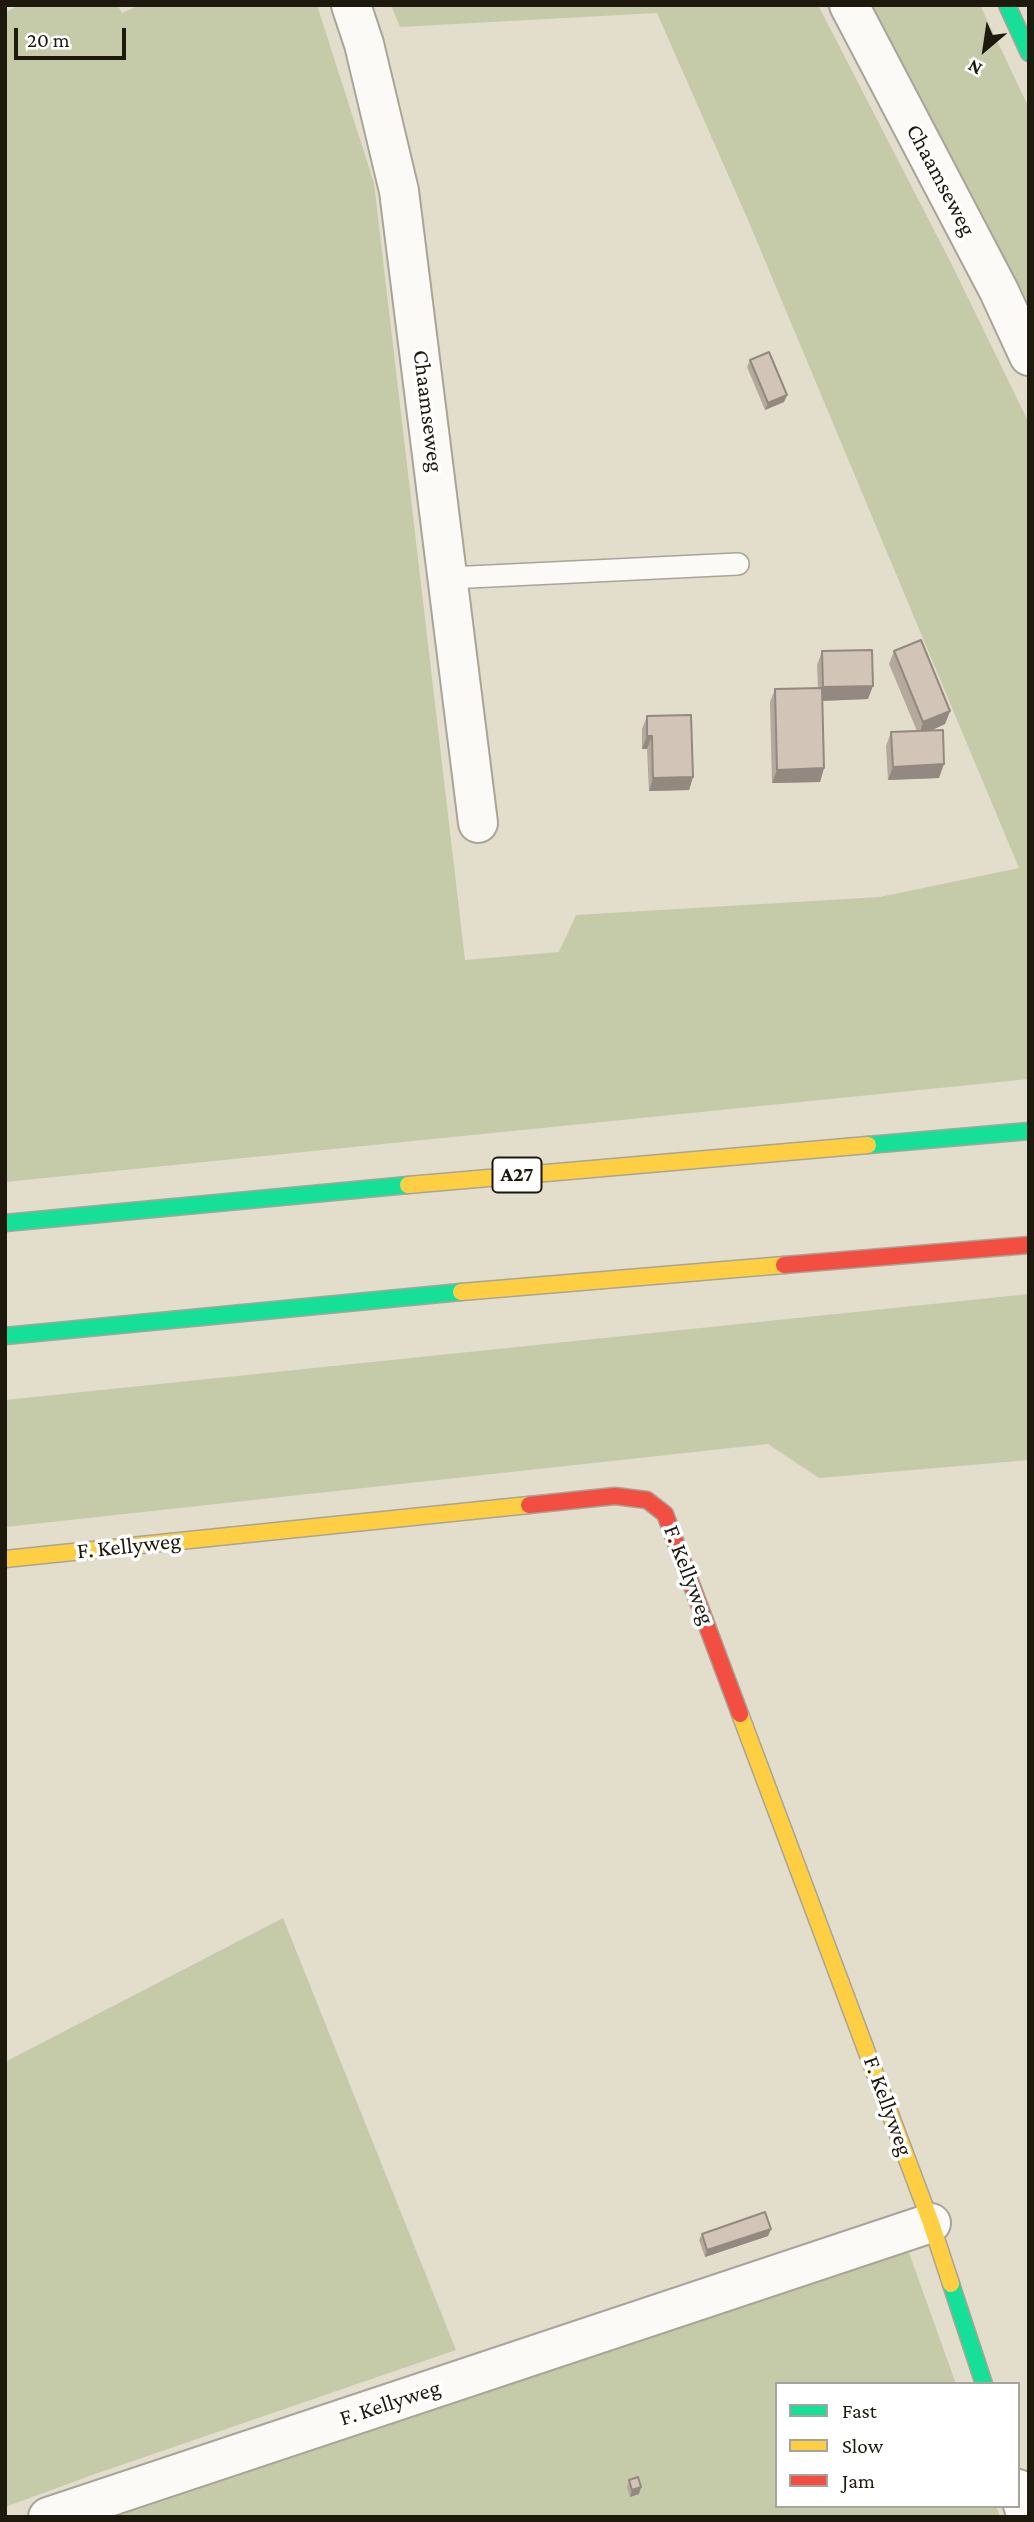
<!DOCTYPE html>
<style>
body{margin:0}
#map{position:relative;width:1034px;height:2522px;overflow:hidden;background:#e3ddcc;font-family:"Crimson Pro",serif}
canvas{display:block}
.frame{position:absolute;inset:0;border:7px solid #1d190d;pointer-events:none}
.legend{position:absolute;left:775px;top:2382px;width:245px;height:126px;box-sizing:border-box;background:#fff;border:2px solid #a5a39e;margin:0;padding:9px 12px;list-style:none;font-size:21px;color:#1d190d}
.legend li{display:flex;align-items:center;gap:14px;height:35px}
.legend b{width:35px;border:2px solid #a5a39e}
.north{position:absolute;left:950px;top:14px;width:70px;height:70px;-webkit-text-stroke:5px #fff;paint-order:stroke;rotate:209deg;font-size:19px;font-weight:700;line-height:28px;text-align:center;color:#1d190d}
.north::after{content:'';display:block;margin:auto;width:24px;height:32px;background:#1d190d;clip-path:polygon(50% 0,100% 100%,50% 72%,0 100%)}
.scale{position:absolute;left:14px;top:28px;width:112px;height:32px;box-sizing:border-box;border:4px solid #1d190d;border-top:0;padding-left:9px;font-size:21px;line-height:24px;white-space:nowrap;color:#1d190d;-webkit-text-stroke:5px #fff;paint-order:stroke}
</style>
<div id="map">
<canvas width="1034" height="2522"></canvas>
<div class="frame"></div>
<ul class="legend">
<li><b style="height:9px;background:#16e098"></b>Fast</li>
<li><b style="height:9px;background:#ffcf43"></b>Slow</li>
<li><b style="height:9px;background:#f24e42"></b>Jam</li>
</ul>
<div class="north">N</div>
<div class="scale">20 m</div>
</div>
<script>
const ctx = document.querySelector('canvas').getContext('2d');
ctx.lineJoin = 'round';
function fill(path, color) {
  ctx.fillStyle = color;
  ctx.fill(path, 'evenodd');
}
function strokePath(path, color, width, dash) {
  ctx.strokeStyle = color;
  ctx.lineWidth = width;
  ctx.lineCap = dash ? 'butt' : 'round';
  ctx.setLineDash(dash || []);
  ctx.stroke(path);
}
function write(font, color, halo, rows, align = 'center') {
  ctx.font = font + ' "Crimson Pro",serif';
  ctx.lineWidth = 7;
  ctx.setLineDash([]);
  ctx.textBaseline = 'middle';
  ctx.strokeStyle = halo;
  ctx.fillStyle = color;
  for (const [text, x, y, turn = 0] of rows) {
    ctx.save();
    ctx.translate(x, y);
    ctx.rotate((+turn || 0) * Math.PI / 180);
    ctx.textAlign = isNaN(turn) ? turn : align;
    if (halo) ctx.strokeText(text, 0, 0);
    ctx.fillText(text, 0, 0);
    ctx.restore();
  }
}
const green = new Path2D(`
 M19,5H117L122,13L140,5H317L374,183L465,960L559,952L576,915L880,897L1019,868L748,220L657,13L400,27L391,5H818L951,263L1029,423V1079L5,1182V13Z
 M872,5H980L1029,108V311L997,244Z
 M1029,1294V1460L819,1478L768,1444L5,1527V1400Z
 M283,1918L456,2350L95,2474L5,2507V2062Z
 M908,2250L956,2384H777V2506H996L1000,2517H104Z`);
const lane = new Path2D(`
 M449,578L738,564`);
const street = new Path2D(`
 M351,5L364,44L399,191L478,823
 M849,5L999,291L1029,356
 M1018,2489L1027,2517
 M48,2517L931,2223`);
const fast = new Path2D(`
 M1007,5L1029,53
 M868,1145L1029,1131
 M5,1223L408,1185
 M5,1336L461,1292
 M951,2284L984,2384`);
const slow = new Path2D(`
 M408,1185L868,1145
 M461,1292L784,1265
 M5,1559L529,1505
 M740,1714L931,2223L951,2284`);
const jam = new Path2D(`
 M784,1265L1029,1245
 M529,1505L615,1496L647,1500L665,1514L740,1714`);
const wall = new Path2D(`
 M750,360L787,395L784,402L765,410L747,367Z
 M822,651L868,699L822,701L824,768L820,782L772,783L770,702L775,689L818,688L817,665Z
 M894,651L950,711L945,724L930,731L939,778L888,780L886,746L891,732L917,731L889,664Z
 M647,716L693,777L689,790L649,791L647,749H642V729Z
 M771,2229L768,2236L705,2257L699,2240L702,2234Z
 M629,2480L641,2487L639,2494L630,2497L627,2487Z`);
const shadedWall = new Path2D(`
 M787,395L784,402L765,410L768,403Z
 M873,686L868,699L818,701L823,687Z
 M950,711L945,724L919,736L923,722Z
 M647,736H652L647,749H642Z
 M944,764L939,778L888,780L893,767Z
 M824,768L820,782L772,783L777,770Z
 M693,777L689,790L649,791L653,778Z
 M771,2229L768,2236L705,2257L707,2250Z
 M641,2487L639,2494L630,2497L632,2490Z`);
const building = new Path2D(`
 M769,352L787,395L768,403L750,360Z
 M921,640L950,711L923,722L894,651Z
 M872,650L873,686L823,687L822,651Z
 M822,688L824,768L777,770L775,689Z
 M691,715L693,777L653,778L652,736H647V716Z
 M943,730L944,764L893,767L891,732Z
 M765,2212L771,2229L707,2250L702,2234Z
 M638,2477L641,2487L632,2490L629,2480Z`);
const shields = [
 [517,1175,49]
];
const shieldNames = [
 ["A27",517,1175]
];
const streetNames = [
 ["Chaamseweg",941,180,62],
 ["Chaamseweg",428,411,83],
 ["F. Kellyweg",129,1546,-6],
 ["F. Kellyweg",689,1575,69],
 ["F. Kellyweg",888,2106,70],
 ["F. Kellyweg",390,2403,-18]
];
fill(green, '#c5caa8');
strokePath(lane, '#a8a497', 24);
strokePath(street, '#a8a497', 42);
strokePath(fast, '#a8a497', 19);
strokePath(slow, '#a8a497', 19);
strokePath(jam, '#a8a497', 19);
strokePath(lane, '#fbfaf7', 21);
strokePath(street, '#fbfaf7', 38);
strokePath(fast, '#16e098', 16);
strokePath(slow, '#ffcf43', 16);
strokePath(jam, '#f24e42', 16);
fill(wall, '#b5a99d');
fill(shadedWall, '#938980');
fill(building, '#d2c4b7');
strokePath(building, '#938980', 2);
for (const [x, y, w] of shields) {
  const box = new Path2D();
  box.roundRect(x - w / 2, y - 17.5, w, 35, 5);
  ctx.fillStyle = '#fff';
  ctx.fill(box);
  strokePath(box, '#1d190d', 2);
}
write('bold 21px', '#1d190d', null, shieldNames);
write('23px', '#1d190d', '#fff', streetNames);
</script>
